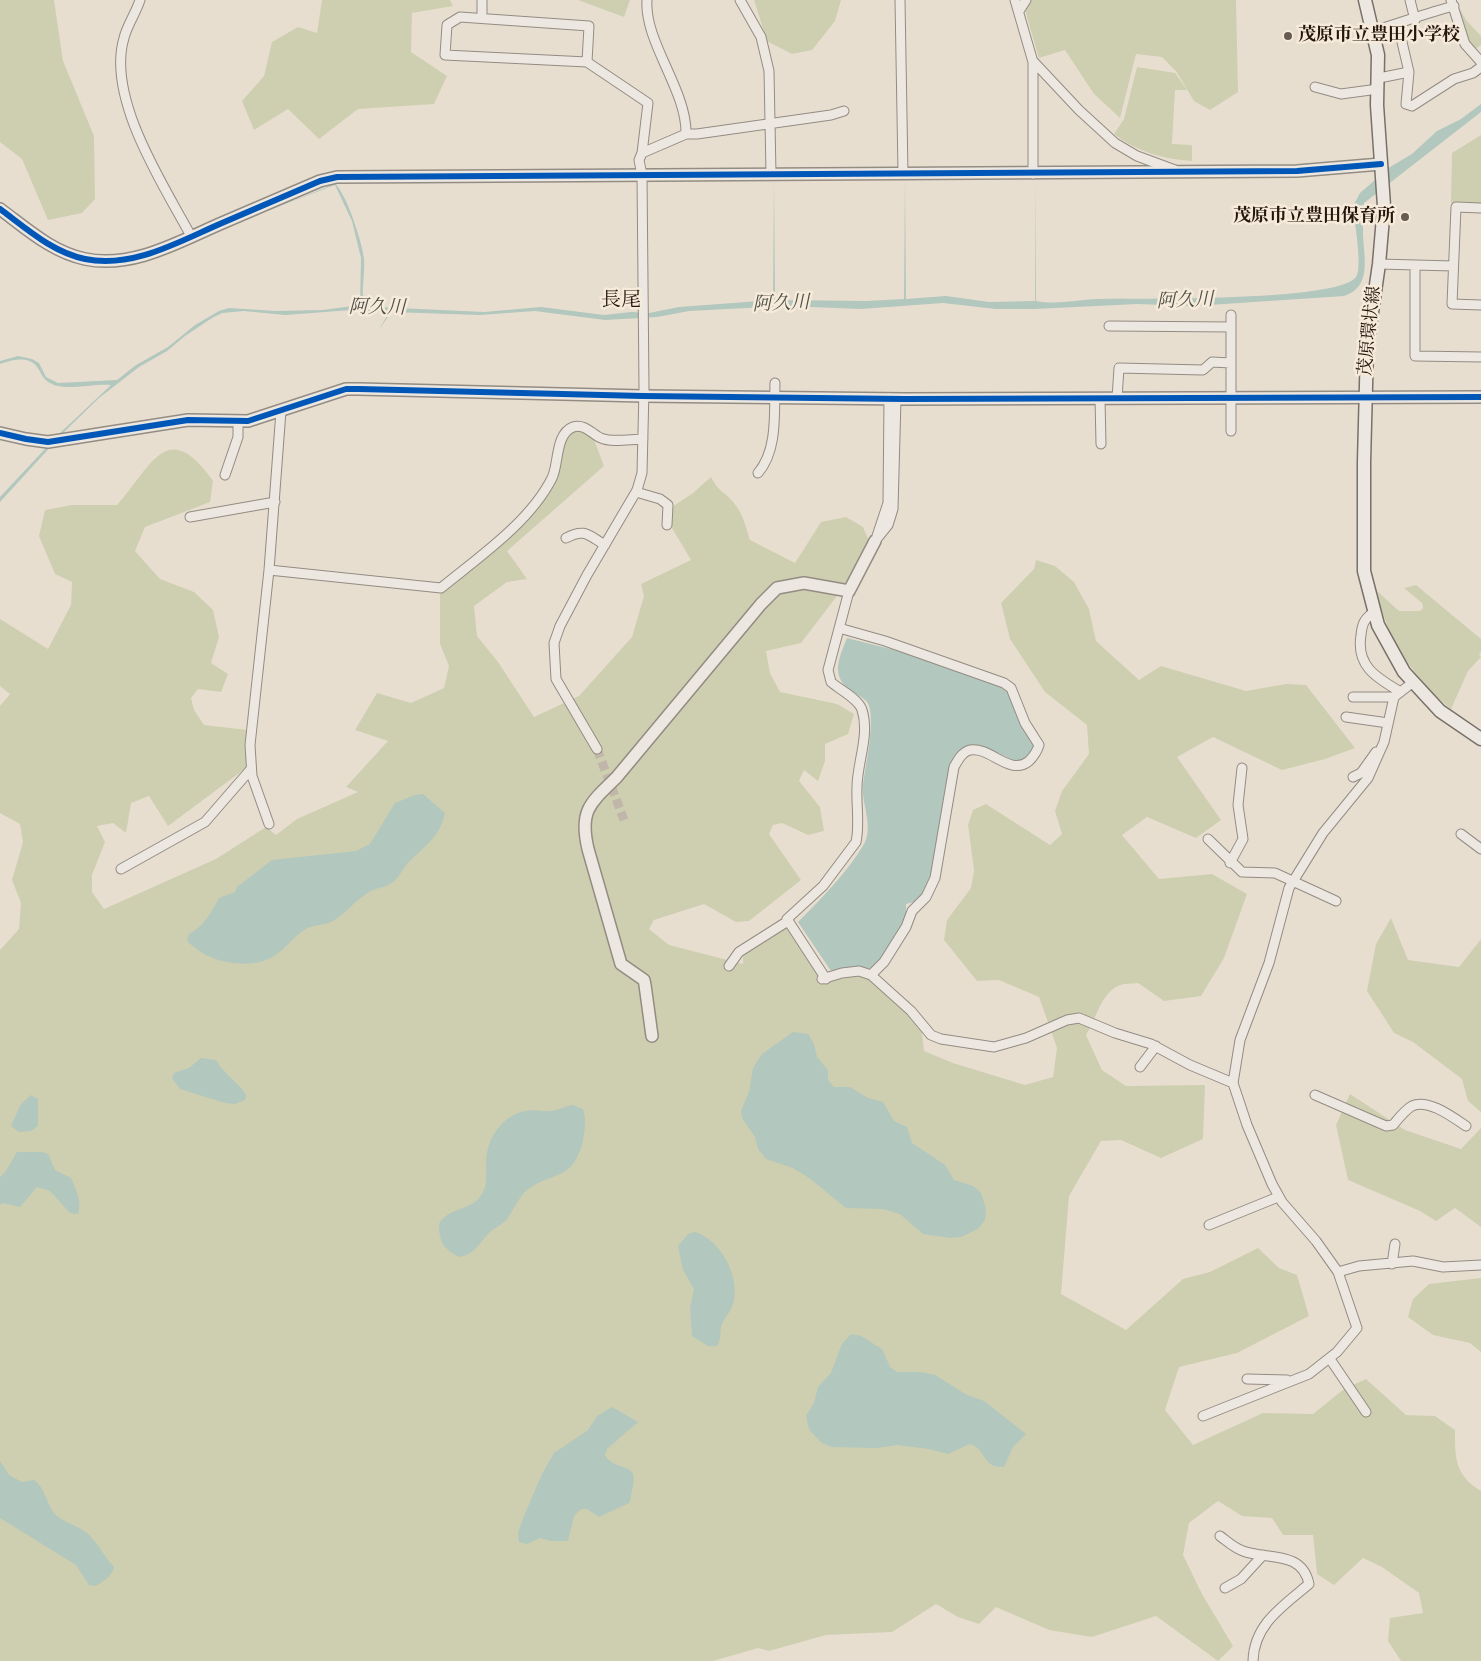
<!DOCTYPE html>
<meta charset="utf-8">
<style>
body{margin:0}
canvas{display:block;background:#e7ded0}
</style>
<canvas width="1481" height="1661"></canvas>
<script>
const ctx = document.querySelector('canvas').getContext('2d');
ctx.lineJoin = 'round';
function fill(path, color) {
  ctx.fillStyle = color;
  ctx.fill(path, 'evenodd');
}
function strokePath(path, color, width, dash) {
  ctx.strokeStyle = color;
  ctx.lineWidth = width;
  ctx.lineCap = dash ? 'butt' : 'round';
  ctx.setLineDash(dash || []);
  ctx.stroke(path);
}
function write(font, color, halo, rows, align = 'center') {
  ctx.font = font + ' "IM FELL English","Noto Serif JP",serif';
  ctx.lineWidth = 5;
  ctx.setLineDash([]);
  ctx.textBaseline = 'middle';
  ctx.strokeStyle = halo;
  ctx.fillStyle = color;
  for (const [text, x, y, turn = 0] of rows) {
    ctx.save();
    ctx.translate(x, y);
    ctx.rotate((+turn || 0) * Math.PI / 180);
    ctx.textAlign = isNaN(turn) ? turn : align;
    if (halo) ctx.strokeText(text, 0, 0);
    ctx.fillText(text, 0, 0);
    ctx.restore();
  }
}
const green = new Path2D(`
 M0,0H54L63,61L94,136L95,199L82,213L48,220L22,159L0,142Z
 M322,0H450L453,6L412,13L411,52L447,76L434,104L358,109L319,139L288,109L254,130L242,101L264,76L272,42L298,27L317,33Z
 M578,0H630L624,17Z
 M754,0H841L835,21L812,50L792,54L767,41Z
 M1022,0H1236L1238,92L1210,110L1194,101L1176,71L1162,57L1136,54L1120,118L1094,94L1065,50L1039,58Z
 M1455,0L1466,20L1481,36V45L1474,50L1470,45Z
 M1137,67L1175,73L1187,90H1175L1172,144L1192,145V161C1162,159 1138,152 1114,134L1124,119Z
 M1481,135V203H1451L1452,153Z
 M580,430L593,437L604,466L507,551L527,579L507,582L474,606L477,636L498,662L534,717L579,696L632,637L644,596L641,584L691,560L663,513L693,493L711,477C719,493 726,492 734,503C743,514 746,527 750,540L795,563L821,522L846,517L863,527L869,541L866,558L801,643L766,651L770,673L780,692L837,704L854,714L848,734L825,744V761L818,781L804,770L799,781L820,807L824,831L808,835L782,823L773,825L769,834L801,880L749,921L736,922L704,904L654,920L649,929L669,945L743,964V953L788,927L824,983L861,974L870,977L921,1026L924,1051L953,1063L1025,1085L1053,1077L1057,1048L1039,997L999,980L977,981L944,940L947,920L971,888L974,870L968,825L973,810L986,804L1050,845L1062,834L1055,811L1062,791L1089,754L1087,725L1045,692L1010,639L1001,603L1034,569L1036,560L1055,566L1074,582L1089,609L1096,641L1139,680L1161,666L1246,691L1286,684L1306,685L1355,748L1325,759L1282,770L1213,737L1177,757L1221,820L1196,838L1147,817L1122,835L1159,879L1212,874L1247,894L1224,958L1201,996L1164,1001L1138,983C1132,984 1123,983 1118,986C1100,995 1096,1020 1086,1035L1102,1070L1126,1086L1205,1085L1203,1139L1161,1158L1121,1140L1101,1141L1069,1196L1061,1294L1126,1330L1183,1279L1210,1272L1258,1248L1279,1268L1297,1275L1309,1316L1237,1353L1179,1367L1165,1410L1193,1445L1263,1413L1313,1414L1344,1389L1366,1379L1406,1415L1435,1416L1455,1430C1455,1459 1455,1475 1481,1491V1661H1401L1388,1641L1390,1618L1423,1613L1419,1593L1382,1567L1363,1558L1334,1585L1317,1574L1313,1535H1283L1272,1518L1242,1516L1218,1501L1189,1523L1183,1555L1202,1594L1233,1646L1218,1661L1156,1616L1092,1637L1049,1630L996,1607L979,1624L958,1617L936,1604L892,1632L826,1635L769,1651L758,1648L713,1661H0V950L19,929L21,903L12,880L23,842L20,824L0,813V706L10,694L0,686V619L48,649L71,605L72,582L55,574L39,536L45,510L72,505H117C152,466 167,416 213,481L210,502L145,527L135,551L160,579L194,592L213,610L219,637L211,663L228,674L221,692L198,689L191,698L194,710L204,725L248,730L246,768L168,826L149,796L131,803L126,833L113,823L97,826L105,842L92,875V892L104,909L216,859L266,827L276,835L297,819L358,792L346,787L388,741L355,730L377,693L411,703L444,688L449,666L440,644V591L531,516L558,475L565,440L572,431Z
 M1416,585L1481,639V652L1479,654L1481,657L1468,671L1451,709C1414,679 1386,638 1377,591L1399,611H1420L1423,608L1422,603L1404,588Z
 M1391,918L1408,960L1459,967L1481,939V1112L1468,1101L1462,1079L1413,1042L1394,1033L1367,991L1376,944Z
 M1350,1094L1405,1130L1461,1149L1481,1128V1227L1455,1208L1436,1221L1420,1211L1348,1180L1336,1125Z
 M1481,1278V1352L1470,1343L1433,1335L1408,1317L1413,1299L1429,1284Z`);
const water = new Path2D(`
 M1481,104V112L1364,203L1362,211C1363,219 1363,227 1363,235C1364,258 1372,287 1344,296L1194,306L1137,304L1034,309H996L943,303L861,309L785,306L689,311L657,317L605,320L535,311L480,315L391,312L379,330L384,382L379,330L389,312L351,310L285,315L244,311L222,313L212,318L185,336L167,351L139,367L99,398L65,431L0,502V497L58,435L111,385C95,383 65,391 52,384C43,380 42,374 37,367C29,355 11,360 0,364V361L18,356L32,359L39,363L46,377L58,383L117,380L136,365L168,347L195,325L219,311L229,308L276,311L323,310L360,305L361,258L352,221L335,185L264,212L335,184C346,192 363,245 364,259C365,272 362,285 363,298L365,304L376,307L484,312L541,307L604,315L631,312L649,313L679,307L773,300L774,179L775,300L867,301L904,299L905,178L906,299L946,296L989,302L1035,301L1036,179V301C1056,305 1077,300 1097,299C1134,298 1339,302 1356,277C1363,267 1354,220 1353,206L1360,193L1390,167L1412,154L1437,131L1461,119Z
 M847,638L934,660L1011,688L1036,749L1023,763C999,757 987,741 962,751L930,889L918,901L906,904V920L887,953L872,969L855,966L831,971L798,922C821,899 847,873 864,844C874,827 861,803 863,784C865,768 877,715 867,702C864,698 856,694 851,691C830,676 839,658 847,638Z
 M423,794L445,813C440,838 423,847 407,864C401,871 399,879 390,884C384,888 375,888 369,892C356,900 346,913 333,921C324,926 313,924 304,930C287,942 279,960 254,963C229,966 205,959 187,941L189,934C203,927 212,912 219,898L235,892L237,887L272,860L356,851L370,844L395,803L415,795Z
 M793,1032L808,1034L814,1044L817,1057L828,1070V1080L834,1087H850L868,1098L883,1102L894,1121L907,1127L912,1143L945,1165L954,1180L973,1186L981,1193L986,1209L985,1220L978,1229L961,1237L950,1238L923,1234L900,1214L883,1209L846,1208L809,1178L793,1168L766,1159L758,1149L755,1137L742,1118L741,1111L749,1092L753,1068L762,1054Z
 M201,1058L216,1060C224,1074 238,1082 246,1095L245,1100L235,1104L225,1103L180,1089L172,1078L174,1073L189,1068Z
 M31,1095L38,1099V1126L31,1131L19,1132L11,1126L21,1104Z
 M573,1105L583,1109C588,1124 583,1151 573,1164C561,1179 540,1177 524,1193C517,1201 513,1211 507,1219C502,1225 494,1228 489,1233C479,1243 475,1254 460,1257C444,1250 439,1242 439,1224C449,1207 469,1211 480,1197C488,1187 486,1176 486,1164C486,1137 504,1112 532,1110C538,1110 545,1112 551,1111C559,1110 565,1106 573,1105Z
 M17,1152H43L48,1154L55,1170L71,1178C76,1189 82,1202 78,1214L70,1213L50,1191L37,1187L20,1207L3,1203L0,1205V1177L6,1171Z
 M695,1232C720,1240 739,1274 734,1300C732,1310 726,1316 722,1324C719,1331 722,1339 717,1346H708L692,1336L690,1308L694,1289L683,1270L678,1246L688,1234Z
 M851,1334L861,1336L882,1349L890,1367L897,1372H921L935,1375L967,1395L984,1401L1026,1434L1013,1447L1004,1467C981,1468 988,1450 970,1444L948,1454L929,1449L897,1445L877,1448L832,1447L822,1443L814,1435L809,1429L806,1416L814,1403L818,1387L831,1373L842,1344Z
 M612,1407L638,1422L607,1449L605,1455C617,1474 641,1459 632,1491C630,1496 632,1498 629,1503L599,1517L587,1509H581L574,1516L568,1541H551L540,1538L527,1544L519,1542L518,1533L524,1516L542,1474L554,1453L588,1430L597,1416Z
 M0,1461L9,1475L22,1482L34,1480C45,1488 46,1502 54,1513C63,1523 78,1525 87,1533C97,1541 104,1557 114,1567C113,1575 102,1583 95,1586L89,1585L76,1565L0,1518Z`);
const minorTunnel = new Path2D(`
 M597,749L624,820`);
const minor = new Path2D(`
 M140,0C136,13 127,25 124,38C106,98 164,186 191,236
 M482,0V18
 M740,0L761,37L769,71L771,174
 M900,0L903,173
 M1015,0L1033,62V174
 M1410,0L1415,20
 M1451,0L1465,44L1481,62
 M1019,11L1026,0
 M1398,25L1409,72
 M1373,31C1401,23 1426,13 1454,6
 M1033,61L1079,110L1115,143L1137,156L1175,170
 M587,62L445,55L447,25L460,17L589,26L587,62L648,103L642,153
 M1379,78L1409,72L1406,104L1412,106L1454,79L1473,73L1481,67
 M1315,87L1341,94L1378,89
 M686,134H697L831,115L844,111
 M1481,208L1456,207L1452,304L1481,305
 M1379,264L1453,266
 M1415,265V356L1481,357
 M1231,315V431
 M1109,326L1231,327
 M1117,398L1119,368L1203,370L1212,362L1231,363
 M1100,399L1101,444
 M758,473C778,450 774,412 775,383
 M225,475L238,437V422
 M636,492L660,499L668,505L667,525
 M190,517L275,502
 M877,536L888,503L889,398
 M566,538C585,528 588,535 605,545
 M875,541L888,525L893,509L896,399
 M269,570L441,588C479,557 530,522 552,478C559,464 555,434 573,427C584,423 592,434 601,438C612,443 631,439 643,439
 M1374,612C1364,619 1362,624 1361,635C1356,665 1375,677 1399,691
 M839,628L885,641L1004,683L1011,688L1025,723L1039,745C1037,752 1034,756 1029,761C1010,777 990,746 970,750C962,752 958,760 954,767L935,878L926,897L912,911L906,927L884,962L871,975
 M1353,697H1394
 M1346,717L1388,723
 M597,749L556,679L554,643L560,626L587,575L637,490L642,473L644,389L642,175L639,160L642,153L686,134C687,90 644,42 647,0
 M1353,777L1361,773L1376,752
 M269,824L252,776L250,745L269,570L281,411
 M1461,834L1481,849
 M1208,839L1242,872L1275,873L1336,901
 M1230,863L1243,839L1238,805L1242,768
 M121,869L205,822L251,769
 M729,966L739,952L788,921
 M822,979L842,973L859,971L871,975L911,1011L931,1035L941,1039L994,1047L1026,1038L1067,1020L1079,1018L1115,1033L1151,1044L1190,1065L1233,1083
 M826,979L787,919L823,886L856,842C860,824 856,805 857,787C857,763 870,735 862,710C859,699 840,690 831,682L828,670L849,591
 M1140,1067L1156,1046
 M1315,1095L1386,1126L1393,1125C1398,1119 1405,1110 1412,1106C1428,1098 1454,1118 1466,1126
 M1209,1225L1278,1197
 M1392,1264L1395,1244
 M1338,1272L1359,1266L1413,1261L1443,1267L1481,1265
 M1330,1359L1366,1412
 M1247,1379L1287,1380
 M1203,1416L1309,1374L1337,1352L1357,1328L1338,1272L1316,1241L1282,1202L1272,1184L1247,1125L1233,1083L1240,1040L1269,963L1289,888L1323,833L1368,778L1384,742L1394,697L1412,683
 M1220,1536C1228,1542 1234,1548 1243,1551C1267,1560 1302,1550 1309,1584C1283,1606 1254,1624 1253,1661
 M1225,1588L1241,1579L1263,1555`);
const tertiary = new Path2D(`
 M0,209C27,229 52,252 85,259C133,269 180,241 222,223C255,209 288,195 320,181L337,177L1297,171L1381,164
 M0,433L26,439L48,442L188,420L248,421L346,389H359L643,396L905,399L1481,397
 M652,1036L645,985L644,980L621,964L588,849C579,811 590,803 616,778L761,604L777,588L804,583L849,591L875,541`);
const secondary = new Path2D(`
 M1365,0L1378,55L1377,105L1384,206L1379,264L1367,347L1364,462V571L1378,625L1404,672L1440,711L1481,739`);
const cycleway = new Path2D(`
 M0,209C27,229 52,252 85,259C133,269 180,241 222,223C255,209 288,195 320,181L337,177L1297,171L1381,164
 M0,433L26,439L48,442L188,420L248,421L346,389H359L643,396L905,399L1481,397`);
const markers = [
 [1288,36,5,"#685b51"],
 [1405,217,5,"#685b51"]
];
const poiNames = [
 ["茂原市立豊田小学校",1298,36],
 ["茂原市立豊田保育所",1395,217,"right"]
];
const streetNames = [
 ["茂原環状線",1371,331,-84]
];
const waterNames = [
 ["阿久川",1185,302,-2],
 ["阿久川",781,305,-2],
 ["阿久川",377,309,1]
];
const quarterNames = [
 ["長尾",621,302]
];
fill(green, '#cecfb0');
fill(water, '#b2c7bd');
strokePath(minorTunnel, '#c0b6a9', 9, [9, 4.5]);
strokePath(minor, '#938c83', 11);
strokePath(tertiary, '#938c83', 14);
strokePath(secondary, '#787169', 15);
strokePath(minor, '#ece7e0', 9);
strokePath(tertiary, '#ece7e0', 11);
strokePath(secondary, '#ece7e0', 12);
strokePath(cycleway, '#0057b8', 6);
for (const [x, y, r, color] of markers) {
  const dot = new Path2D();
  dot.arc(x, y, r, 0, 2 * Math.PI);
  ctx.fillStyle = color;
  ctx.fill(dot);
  strokePath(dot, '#f6eada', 2);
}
write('bold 18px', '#24150d', '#f6eada', poiNames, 'left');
write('18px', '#24150d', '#f6eada', streetNames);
write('italic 19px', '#4e5048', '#f6eada', waterNames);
write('20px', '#24150d', '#f6eada', quarterNames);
</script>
